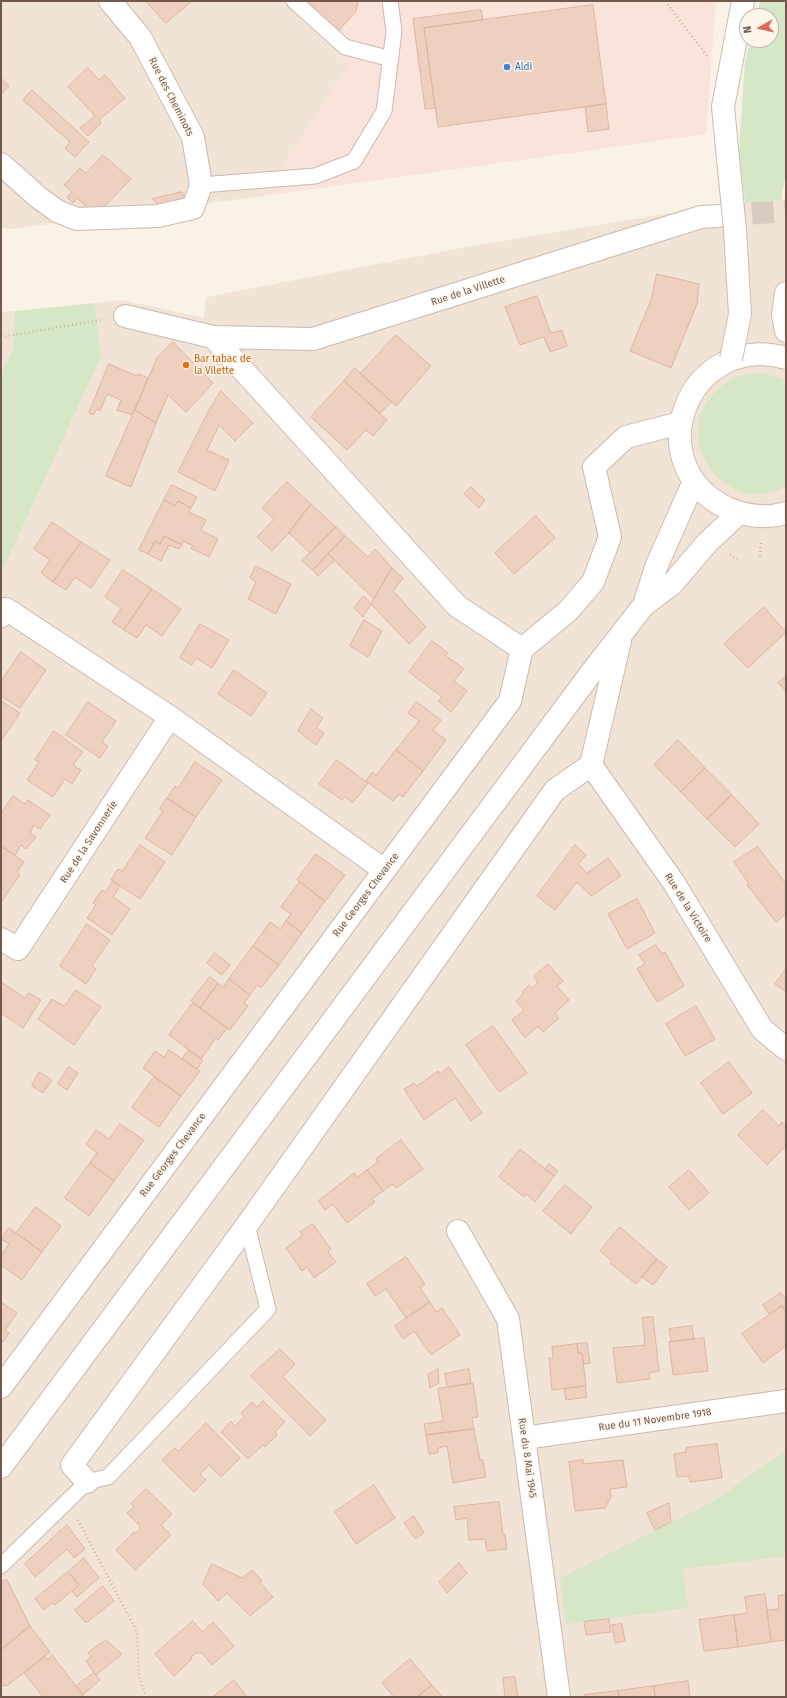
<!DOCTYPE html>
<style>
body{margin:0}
#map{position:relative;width:787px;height:1698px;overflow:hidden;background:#faf2e6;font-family:"Fira Sans",sans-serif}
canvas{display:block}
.frame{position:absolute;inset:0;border:2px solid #72584d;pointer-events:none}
.north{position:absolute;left:739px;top:8px;width:40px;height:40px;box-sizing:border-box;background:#fdf6ec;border:1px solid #c5b7ac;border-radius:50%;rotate:262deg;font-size:11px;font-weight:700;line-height:16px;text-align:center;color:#72584d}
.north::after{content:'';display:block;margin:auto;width:14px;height:18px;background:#db6d55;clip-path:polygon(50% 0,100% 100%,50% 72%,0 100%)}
</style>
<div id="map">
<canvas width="787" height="1698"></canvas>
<div class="frame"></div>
<div class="north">N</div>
</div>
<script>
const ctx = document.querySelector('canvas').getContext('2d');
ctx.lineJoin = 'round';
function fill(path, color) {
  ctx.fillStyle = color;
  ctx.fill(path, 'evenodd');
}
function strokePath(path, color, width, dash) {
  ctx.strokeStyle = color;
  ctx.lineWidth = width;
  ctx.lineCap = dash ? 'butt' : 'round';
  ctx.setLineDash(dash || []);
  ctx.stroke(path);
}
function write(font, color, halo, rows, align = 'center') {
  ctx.font = font + ' "Fira Sans",sans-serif';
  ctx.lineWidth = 3;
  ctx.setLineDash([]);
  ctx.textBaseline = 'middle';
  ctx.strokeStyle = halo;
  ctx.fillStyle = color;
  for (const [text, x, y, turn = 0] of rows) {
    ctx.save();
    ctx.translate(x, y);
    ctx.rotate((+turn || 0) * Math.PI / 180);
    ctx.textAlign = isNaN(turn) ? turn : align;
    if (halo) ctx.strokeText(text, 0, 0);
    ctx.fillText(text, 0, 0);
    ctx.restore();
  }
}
const residential = new Path2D(`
 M1,1H283L349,65L264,196L11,229L1,228Z
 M786,199V1697H1V574L101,357L95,303L122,300L204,318L206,297L461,248L713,206Z
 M15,311L13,350L1,374V312Z`);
const commercial = new Path2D(`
 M283,1H716L706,134L264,196L349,65Z`);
const green = new Path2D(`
 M761,1H786V172L781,200L745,203L739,150L745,61L751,40H771V16H756Z
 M95,303L101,357L1,574V374L13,350L15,311Z
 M762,373L781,378L786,381V486C725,520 666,435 718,389C725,382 734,376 744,375C750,373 756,374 762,373Z
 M786,1451V1556L683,1569L688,1608L566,1624L560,1578L712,1502Z`);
const building = new Path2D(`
 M146,1H192L166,23Z
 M299,1H357L358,2L356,11L336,34Z
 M593,5L606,104L438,127L424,28Z
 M481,10L483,20L424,28L435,108L425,109L413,19Z
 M88,68L99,80L105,75L125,98L99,120L101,123L88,136L80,128L95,116L68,87Z
 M1,78L9,86L1,95Z
 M32,90L89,142L75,157L65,148L70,142L23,100Z
 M606,104L609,129L588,132L585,107Z
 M103,155L131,179L97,214H94L77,198L73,203L67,197L72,192L64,185L80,168L86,173Z
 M182,192L187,203L164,210L152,199Z
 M657,274L699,284L697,304L671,368L630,351L651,300Z
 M537,296L551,333L562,330L567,346L550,352L544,337L520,345L505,307Z
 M396,335L431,366L396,406L360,374Z
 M173,342L213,383L186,412L168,395L156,423L135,410L157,358Z
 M109,364L137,376L138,374L148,378L132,415L117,410L121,400L107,394L100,411L97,409L93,415L89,413Z
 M355,368L392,402L380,413L344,381Z
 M344,381L387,420L373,436L366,430L347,450L311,417Z
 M221,391L253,423L235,441L219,425L207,450L229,460L215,491L178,472L208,412Z
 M135,410L156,423L131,487L106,476Z
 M287,482L311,504L289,533L272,551L257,537L274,519L262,508Z
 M172,485L197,497L191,508L178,501L175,506L164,500Z
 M471,487L485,500L479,508L464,494Z
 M164,500L175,506L178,501L191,508L189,512L206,520L201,530L218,539L209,557L191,548L193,546L183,541L182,545L164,536L160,544L155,541L148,554L139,550Z
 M311,504L336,527L310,553L289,533Z
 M536,516L555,538L514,574L495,553Z
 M52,522L81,542L53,582L41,573L50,560L34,549Z
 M336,527L345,536L313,570L302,561Z
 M164,536L182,545L179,549L169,545L161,561L148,554L155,541L160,544Z
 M345,536L368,557L375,549L392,568L374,599L328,554Z
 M81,542L110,560L91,588L75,577L66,590L53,582Z
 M328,554L335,560L318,576L313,570Z
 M256,566L291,584L276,614L248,599L256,582L250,578Z
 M392,568L403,578L393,591L426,627L409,644L371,604Z
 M123,570L152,589L124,630L112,622L121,608L105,597Z
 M152,589L181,609L162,636L146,625L137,638L124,630Z
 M364,596L371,604L363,617L354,608Z
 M764,607L786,632L748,668L724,644Z
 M364,620L382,631L368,657L350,646Z
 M200,624L229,640L212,668L196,658L192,665L180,658Z
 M432,641L448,653L445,655L464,669L454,681L467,691L451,712L438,701L442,697L409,672Z
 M21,652L46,670L20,708L1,696V679H2Z
 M234,670L267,693L251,716L218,694Z
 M786,676V691L778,683Z
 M1,701L20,713L1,741Z
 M88,702L116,721L102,742L108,746L100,758L66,735Z
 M417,702L441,720L433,730L446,740L423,771L396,750L419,721L408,713Z
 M311,709L323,718L316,728L324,733L316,745L298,731Z
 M54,731L83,752L73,765L81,770L72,784L65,779L53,797L27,780L39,762L35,760Z
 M678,740L705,768L681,792L654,765Z
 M396,750L423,771L403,797L399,794L393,801L366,781L372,772L376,775Z
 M337,760L368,783L353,803L345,797L342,800L319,784Z
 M195,762L222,780L196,817L167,798L175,786L178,788Z
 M705,768L732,795L707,819L681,792Z
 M732,795L759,824L735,847L707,819Z
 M13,796L25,804L28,800L50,815L40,829L34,825L30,833L36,837L26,849L21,845L15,855L1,846V814Z
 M167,798L196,817L172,855L145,838L163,811L160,809Z
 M140,845L165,862L140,899L111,880L118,869L122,871Z
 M575,845L586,855L578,864L587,873L608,858L621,876L591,896L577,882L555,910L537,896Z
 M1,846L24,862L17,872L20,875L1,902Z
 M758,847L786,884V914L776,922L747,885L749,884L734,862Z
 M316,854L345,875L325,901L297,880Z
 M113,881L120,886L113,897L130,909L112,935L87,918L96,905L93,903L102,890L105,892Z
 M300,882L325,901L302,933L286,921L291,914L281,907Z
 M637,899L655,933L627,949L608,914Z
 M286,921L302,933L279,965L253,946L270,922L280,929Z
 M87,924L110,940L92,966L96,969L86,984L60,966Z
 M656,945L662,954L665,952L684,986L657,1002L637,969L645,964L639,955Z
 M253,946L279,965L261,988L257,985L250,995L229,979Z
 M215,953L230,965L222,975L207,963Z
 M548,964L563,981L557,986L569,1000L555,1013L559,1018L543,1032L538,1026L525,1038L512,1020L524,1010L516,1001L523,994L522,992L529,985L532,988L538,982L534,977Z
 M786,969V992L775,984Z
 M210,977L218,983L200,1008L191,1001Z
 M229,979L250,995L244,1003L248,1006L230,1030L200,1008L218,983L223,987Z
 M1,982L25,998L29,993L41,1000L23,1028L1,1013Z
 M76,990L101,1007L74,1045L38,1019L52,999L64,1006Z
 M193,1003L227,1028L218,1040L216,1038L201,1059L169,1035Z
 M696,1006L715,1039L685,1056L666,1024Z
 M493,1026L527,1073L499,1092L466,1045Z
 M169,1050L200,1071L181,1096L143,1068L155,1051L164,1057Z
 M189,1050L203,1060L197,1069L182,1059Z
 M729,1062L752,1093L723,1114L701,1083Z
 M69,1067L78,1073L67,1090L58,1084Z
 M449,1067L482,1113L471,1121L455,1098L424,1120L404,1089L414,1083L417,1086L438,1071L440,1074Z
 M39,1072L52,1080L43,1093L32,1086Z
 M154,1077L181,1096L159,1127L132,1108Z
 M763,1110L779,1126L782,1122L786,1126V1146L767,1165L738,1135Z
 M120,1124L144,1140L114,1181L90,1163L97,1153L86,1144L96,1130L109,1139Z
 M401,1140L423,1169L396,1188L392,1184L383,1191L367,1170L378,1162L376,1159Z
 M520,1149L554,1176L535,1202L526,1194L524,1197L499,1177Z
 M90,1163L114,1181L89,1216L65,1198Z
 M549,1164L558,1171L554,1176L545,1169Z
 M367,1170L383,1191L372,1199L375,1202L347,1223L333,1204L325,1210L318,1201L354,1173L357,1177Z
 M689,1170L709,1193L689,1210L669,1187Z
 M565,1185L592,1207L571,1234L543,1211Z
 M36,1207L61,1226L42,1252L16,1233Z
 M313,1224L331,1249L328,1252L336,1262L314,1278L307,1267L302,1271L286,1248L303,1235L300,1232Z
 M620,1227L657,1259L636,1284L610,1263L612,1261L600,1251Z
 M9,1228L42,1252L22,1280L1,1265V1256L9,1244L1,1239Z
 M406,1257L425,1284L420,1288L430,1302L406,1318L386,1289L375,1296L367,1284Z
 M657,1259L667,1267L653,1285L642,1277Z
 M781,1293L786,1300V1312L782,1306L769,1314L763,1305Z
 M1,1302L17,1313L5,1330L9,1333L3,1342L1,1341Z
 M430,1302L436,1312L442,1308L460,1335L431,1355L414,1331L403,1339L395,1326Z
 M782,1306L786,1312V1346L763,1363L742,1334Z
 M653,1317L659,1371L649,1373L650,1379L617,1383L613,1348L645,1345L642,1318Z
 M692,1326L694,1339L671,1342L669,1329Z
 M704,1338L708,1371L673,1375L669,1342Z
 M587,1343L590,1363L584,1364L582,1353H578L577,1344Z
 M577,1344L578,1353H582L586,1386L552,1390L549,1358H553L552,1347Z
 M280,1349L295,1364L283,1377L326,1420L310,1436L251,1376Z
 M438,1369L439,1383L430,1388L428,1375Z
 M469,1369L471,1384L447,1387L445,1374Z
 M473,1383L478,1417L472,1418L474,1429L426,1435L424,1424L443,1421L438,1389Z
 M585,1386L587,1397L566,1400L564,1389Z
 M263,1401L285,1422L275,1432L277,1435L265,1447L263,1445L248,1459L221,1432L231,1421L235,1426L244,1417L241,1413L252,1402L257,1407Z
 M206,1423L240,1458L221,1477L209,1465L200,1474L206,1480L194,1492L162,1460L175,1448L178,1451Z
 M474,1429L480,1460H483L486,1477L453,1483L447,1446L438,1448V1453L429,1454L426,1435Z
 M717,1444L722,1478L690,1482L689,1476L677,1477L674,1454L686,1452V1448Z
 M583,1460V1464L623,1460L627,1487L610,1489L611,1497L605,1508L575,1511L569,1462Z
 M374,1485L395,1518L356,1544L335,1512Z
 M146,1489L172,1514L161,1525L171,1535L135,1570L116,1550L134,1532L135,1534L140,1529L139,1523L138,1524L127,1513L134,1507L131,1504Z
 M499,1502L503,1534H505L507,1549L487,1551L485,1539L469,1540L467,1518L456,1520L454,1507Z
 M669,1503L671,1522L655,1530L647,1513Z
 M414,1516L424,1533L415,1539L404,1523Z
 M67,1525L85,1549L74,1558L67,1549L35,1577L25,1564Z
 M84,1558L99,1578L77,1597L72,1591L79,1585L68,1572Z
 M459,1563L467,1573L447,1593L439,1582Z
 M212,1564L242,1578L252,1570L262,1581L260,1583L273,1597L250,1616L227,1593L218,1601L203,1584Z
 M68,1572L79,1585L55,1605L52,1603L44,1610L35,1599Z
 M7,1580L30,1626L1,1650V1582Z
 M103,1586L114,1601L86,1623L75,1610Z
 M765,1594L771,1642L738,1647L734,1615L747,1613L745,1597Z
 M786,1595V1640L771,1642L767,1610L779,1609L778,1596Z
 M734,1615L738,1647L704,1651L699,1620Z
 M609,1619L611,1632L586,1635L584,1622Z
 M193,1621L202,1632L213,1622L234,1646L212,1665L202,1653H196L191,1657L192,1659L174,1676L155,1654Z
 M622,1624L625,1641L615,1643L612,1625Z
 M30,1626L50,1652L7,1686L1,1685V1650Z
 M106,1640L122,1654L96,1675L86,1661L91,1657L88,1653Z
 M52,1655L83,1695L80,1697H43L24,1673L45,1656L47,1660Z
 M410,1659L432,1685L417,1697H394L382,1683Z
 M94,1673L100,1680L83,1695L76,1686Z
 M515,1677L518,1697H505L503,1678Z
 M234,1680L247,1697H213Z
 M688,1681L690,1697H655L654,1686Z
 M432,1685L442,1697H417Z
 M654,1686L655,1697H619L618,1691Z
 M618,1691L619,1697H584V1695Z`);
const streetTunnel = new Path2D(`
 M719,216L786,211`);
const path = new Path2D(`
 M665,1L707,56
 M1,337L101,320
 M730,555L738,560
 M760,556L761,541
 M78,1520L137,1632L139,1675L146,1697`);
const lane = new Path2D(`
 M294,1L345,47L391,59
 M201,185L315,176L354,161L384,111L394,31L390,1
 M1,1566L87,1482L108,1477L268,1309L247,1225`);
const street = new Path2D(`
 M1,164L38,197L57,211L77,219L158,216L193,208L201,185L193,137L140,37L110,1
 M125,316L213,337L457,606L522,649
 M213,337L313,339L701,217L719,216
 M1,616L6,609L170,717L384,870
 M1,939L18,949L170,717
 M458,1231L508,1319L559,1697
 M1,1387L510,701L522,649L568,611L593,582L610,537L594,467L626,437L680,423
 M524,1438L786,1401
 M87,1482L72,1465L247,1225L555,790L591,765L674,883L762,1029L786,1049`);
const secondary = new Path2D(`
 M723,107L743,1
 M786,293L783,315L786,331
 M786,358C687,331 637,465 727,508C745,516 767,519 786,513
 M644,605L656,567L694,481
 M591,765L620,641
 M1,1467L591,673L644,605L672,584L707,543L739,513`);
const secondaryBridge = new Path2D(`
 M723,107L735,230L740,314L731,359`);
const markers = [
 [507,67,4,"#3f7fe0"],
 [186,365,4,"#e8710a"]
];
const shopNames = [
 ["Aldi",515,67]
];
const streetNames = [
 ["Rue des Cheminots",171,97,63],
 ["Rue de la Villette",468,291,-18],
 ["Rue de la Savonnerie",89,842,-57],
 ["Rue Georges Chevance",366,895,-53],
 ["Rue de la Victoire",688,908,58],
 ["Rue Georges Chevance",173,1155,-53],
 ["Rue du 11 Novembre 1918",655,1420,-8],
 ["Rue du 8 Mai 1945",527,1458,82]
];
const foodNames = [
 ["Bar tabac de",194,359],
 ["la Vilette",194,371]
];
fill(residential, '#f1e3d5');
fill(commercial, '#fae3db');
fill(green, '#d5e7c6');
fill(building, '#eed0c0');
strokePath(building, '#dfb6a2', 1);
strokePath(streetTunnel, '#d8ccc0', 22, [22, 11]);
strokePath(lane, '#cbb9ad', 17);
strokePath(street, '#cbb9ad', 24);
strokePath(secondary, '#d0bbae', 24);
strokePath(path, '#d2b3a3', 2.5, [1, 3]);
strokePath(lane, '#fff', 15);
strokePath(street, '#fff', 22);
strokePath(secondary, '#fff', 22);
strokePath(secondaryBridge, '#d0bbae', 24, []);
strokePath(secondaryBridge, '#fff', 22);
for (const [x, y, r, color] of markers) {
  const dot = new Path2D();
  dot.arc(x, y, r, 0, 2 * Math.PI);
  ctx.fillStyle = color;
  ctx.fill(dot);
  strokePath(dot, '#fdf6ec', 1.5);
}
write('10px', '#366cbe', '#fdf6ec', shopNames, 'left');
write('10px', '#72584d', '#fdf6ec', streetNames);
write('10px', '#c56008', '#fdf6ec', foodNames, 'left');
</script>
